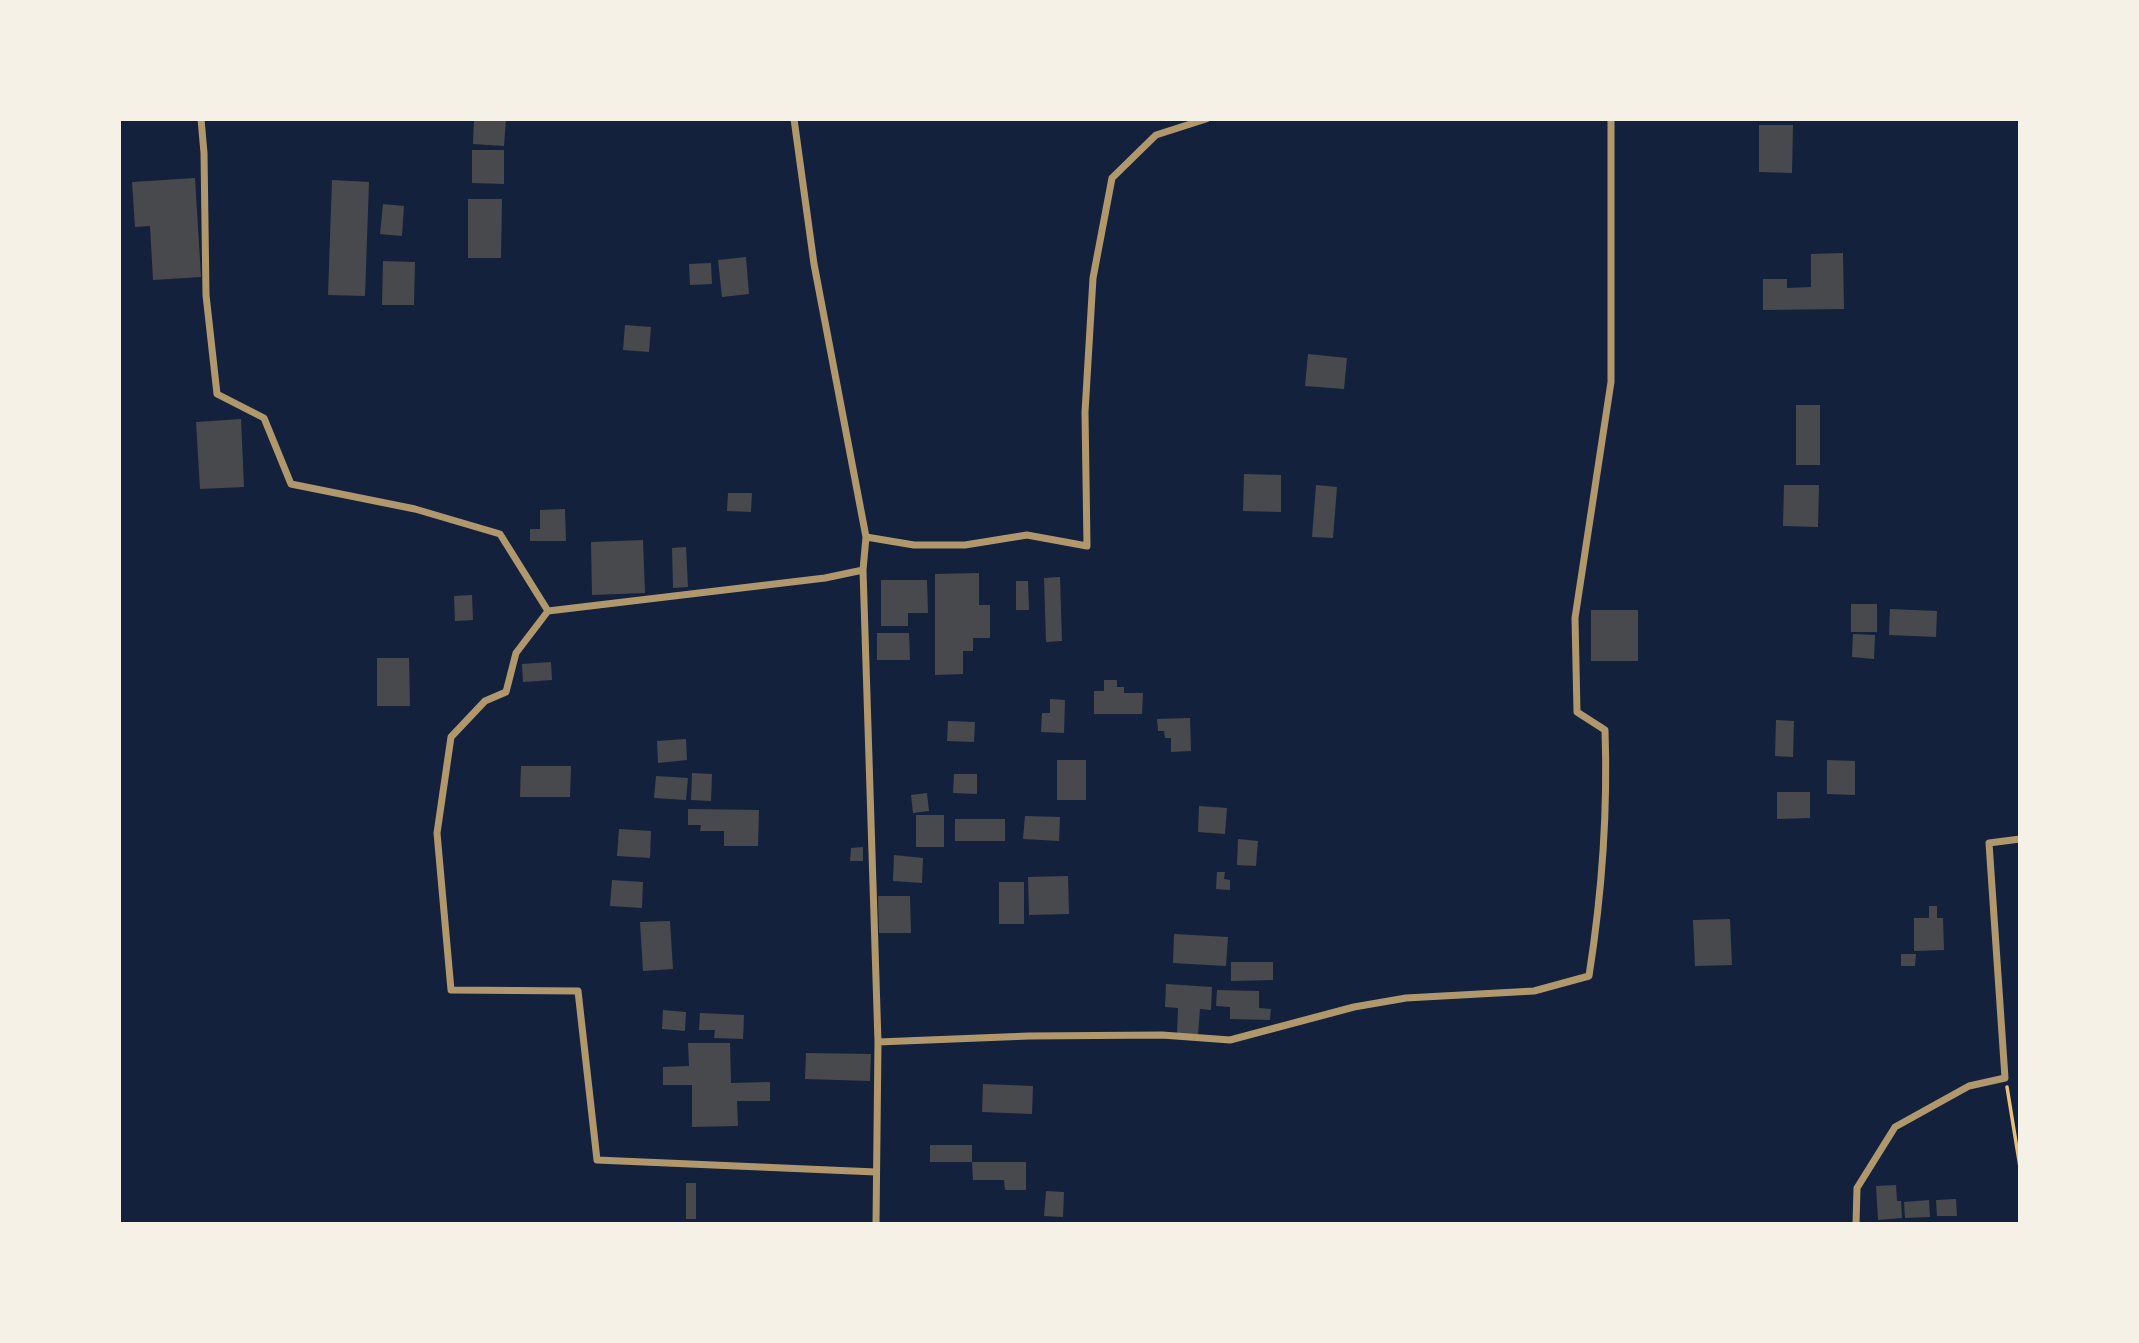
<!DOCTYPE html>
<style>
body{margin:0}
#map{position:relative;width:2139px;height:1343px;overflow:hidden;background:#14213d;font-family:"IBM Plex Sans",sans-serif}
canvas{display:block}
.frame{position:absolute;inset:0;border:121px solid #f6f1e7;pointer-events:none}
</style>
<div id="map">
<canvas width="2139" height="1343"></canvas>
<div class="frame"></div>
</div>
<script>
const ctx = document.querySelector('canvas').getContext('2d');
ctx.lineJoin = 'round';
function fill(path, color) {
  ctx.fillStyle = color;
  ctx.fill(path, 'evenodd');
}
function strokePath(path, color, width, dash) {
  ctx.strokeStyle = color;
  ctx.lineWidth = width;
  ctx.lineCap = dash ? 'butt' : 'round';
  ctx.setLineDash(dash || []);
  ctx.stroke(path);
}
const building = new Path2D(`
 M474,119H506L504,146L473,144Z
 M1759,125H1793L1792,173L1759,172Z
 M472,150H504V184L472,183Z
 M195,178L201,277L153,280L150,226L135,227L132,182Z
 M332,180L369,182L365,296L328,295Z
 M468,199H502L501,258H468Z
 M383,204L404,206L402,236L380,234Z
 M1843,253L1844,309L1763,310V279H1787V288L1811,287V254Z
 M746,257L749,294L722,297L718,260Z
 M383,261L415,262L414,305H382Z
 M711,263L712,284L690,285L689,264Z
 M625,325L651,327L649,352L623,350Z
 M1308,354L1347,358L1344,389L1305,386Z
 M1796,405H1820V465H1796Z
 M241,419L244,487L200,489L196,422Z
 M1244,474L1281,475V512L1243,511Z
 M1316,485L1337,487L1333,538L1312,537Z
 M1784,485H1819L1818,527L1783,526Z
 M728,493H752L751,512L727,511Z
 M565,509L566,541H530V529H540V510Z
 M643,540L645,593L592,595L591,542Z
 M686,547L688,587L673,588L672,548Z
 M979,573V605H990V638H973V651H963V674L935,675V574Z
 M1060,577L1062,641L1046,642L1044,578Z
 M881,580H927L928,613H908V626H881Z
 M1016,581H1028L1029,610H1016Z
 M472,595L473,620L455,621L454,596Z
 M1851,604H1877V632H1851Z
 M1890,609L1937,611L1936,637L1889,635Z
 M1591,610H1638V661H1591Z
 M877,633H909L910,660H877Z
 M1853,634L1875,635L1874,659L1852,657Z
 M377,658H409L410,706H377Z
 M551,662L552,680L523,682L522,664Z
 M1104,680H1117V687H1124V693H1143L1142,714H1094V691H1104Z
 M1050,699L1065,700L1064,733L1041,732L1042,713H1050Z
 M1190,718L1191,751L1171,752V738H1165L1164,731H1158L1157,719Z
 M1776,720L1794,721L1793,757L1775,756Z
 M948,721L975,722L974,742L947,741Z
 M686,739L687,760L658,763L657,741Z
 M1057,760H1086V800H1057Z
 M1827,760L1855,761V795L1827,794Z
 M521,766H571L570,797H520Z
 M692,773L712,774L711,801L691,800Z
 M954,774H977V794L953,793Z
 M656,776L688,778L686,800L654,798Z
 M1777,792H1810V818L1777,819Z
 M927,793L929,811L913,813L911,795Z
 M1199,806L1227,808L1225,834L1198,832Z
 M688,809L759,810L758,846H724V831H700L701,825H688Z
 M916,815H944V847H916Z
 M1025,816L1060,817L1059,841L1023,839Z
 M955,819H1005V841H955Z
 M619,829L651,831L650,858L617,856Z
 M1238,839L1258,841L1256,866L1237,865Z
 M863,847V861H850L851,848Z
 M894,855L923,858L922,883L893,881Z
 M1217,872H1225L1224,879L1230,880V890L1216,889Z
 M1068,876L1069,914L1029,915L1028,877Z
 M612,880L643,882L642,908L610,906Z
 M999,882H1024V924H999Z
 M878,896H910L911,933H879Z
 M1929,906H1937V918H1943L1944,950L1914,951V918H1929Z
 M1730,919L1732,965L1695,966L1693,920Z
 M670,921L673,969L643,971L640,922Z
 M1174,934L1228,937L1226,966L1173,963Z
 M1901,954H1916L1915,966H1901Z
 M1231,962H1273V980L1231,981Z
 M1166,984L1212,987L1211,1010L1200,1009L1198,1035L1177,1034L1178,1008L1165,1007Z
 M1217,990L1259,991V1008L1271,1009L1270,1020L1230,1019V1007L1216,1006Z
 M663,1010L686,1012L685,1031L662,1029Z
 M700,1013L744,1015L743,1039L714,1038L715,1030H699Z
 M688,1043H730L731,1083L770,1082V1101H737L738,1126L692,1127V1085H663V1067L689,1066Z
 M806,1053L871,1054L870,1081L805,1079Z
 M983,1084L1033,1086L1032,1114L982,1112Z
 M930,1145H972V1162H930Z
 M972,1162H1026V1190H1005L1004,1180H973Z
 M686,1183H696V1219H686Z
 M1896,1185L1897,1201H1901L1902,1218L1878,1220L1876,1186Z
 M1046,1191L1064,1192L1063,1217L1044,1216Z
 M1956,1199L1957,1216H1937L1936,1200Z
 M1929,1200L1930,1217L1905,1218L1904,1202Z`);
const path = new Path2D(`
 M2007,1087L2020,1167`);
const minor = new Path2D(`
 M201,119L204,153L206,295L217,394L264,418L291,484L415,509L500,534L548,611
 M794,119L814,264L866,537L863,570L878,1042L876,1224
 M866,537L914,545H965L1027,535L1087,546L1085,412L1093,278L1112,178L1156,135L1206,119
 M863,570L825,578L548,611L516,653L506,692L485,701L451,737L437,833L451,990L578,991L597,1160L876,1172
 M878,1042L1029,1036L1162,1035L1230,1040L1354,1007L1406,998L1534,991L1589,976C1602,893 1608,814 1605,730L1577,712L1575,618L1611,382V119
 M1856,1224L1857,1188L1895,1127L1969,1086L2005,1078L1989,843L2020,839`);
fill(building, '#48494c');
strokePath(path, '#e5c07b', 3.5);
strokePath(minor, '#b1986c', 7);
</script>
